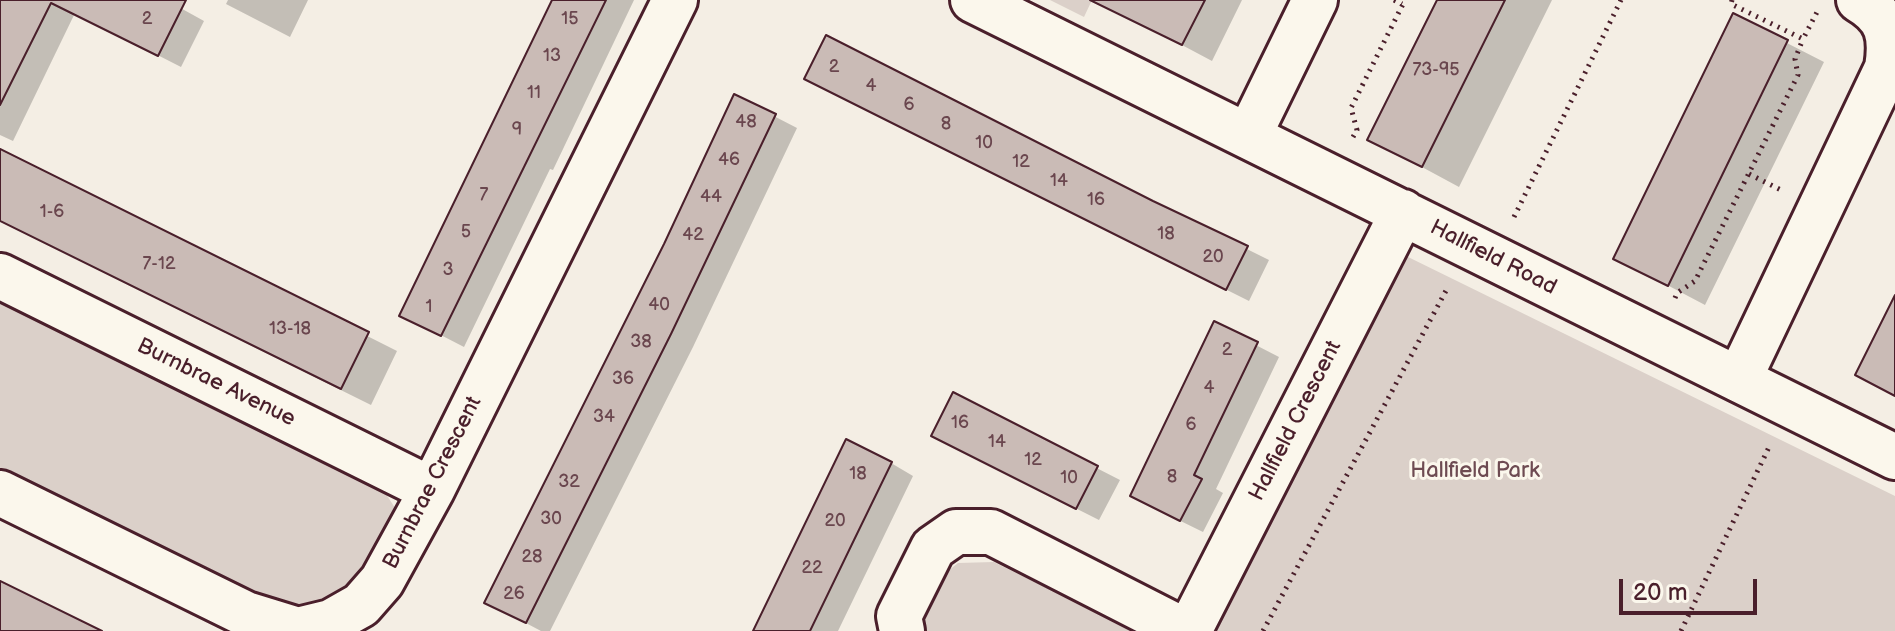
<!DOCTYPE html>
<style>
body{margin:0}
#map{position:relative;width:1895px;height:631px;overflow:hidden;background:#f4eee4;font-family:"Balsamiq Sans",sans-serif}
canvas{display:block}
.scale{position:absolute;left:1619px;top:579px;width:138px;height:36px;box-sizing:border-box;border:4px solid #4a1f2b;border-top:0;padding-left:10px;font-size:24px;line-height:28px;white-space:nowrap;color:#4a1f2b;-webkit-text-stroke:6px #fbf7ec;paint-order:stroke}
</style>
<div id="map">
<canvas width="1895" height="631"></canvas>
<div class="scale">20 m</div>
</div>
<script>
const ctx = document.querySelector('canvas').getContext('2d');
ctx.lineJoin = 'round';
function fill(path, color) {
  ctx.fillStyle = color;
  ctx.fill(path, 'evenodd');
}
function strokePath(path, color, width, dash) {
  ctx.strokeStyle = color;
  ctx.lineWidth = width;
  ctx.lineCap = dash ? 'butt' : 'round';
  ctx.setLineDash(dash || []);
  ctx.stroke(path);
}
function write(font, color, halo, rows, align = 'center') {
  ctx.font = font + ' "Balsamiq Sans",sans-serif';
  ctx.lineWidth = 6;
  ctx.setLineDash([]);
  ctx.textBaseline = 'middle';
  ctx.strokeStyle = halo;
  ctx.fillStyle = color;
  for (const [text, x, y, turn = 0] of rows) {
    ctx.save();
    ctx.translate(x, y);
    ctx.rotate((+turn || 0) * Math.PI / 180);
    ctx.textAlign = isNaN(turn) ? turn : align;
    if (halo) ctx.strokeText(text, 0, 0);
    ctx.fillText(text, 0, 0);
    ctx.restore();
  }
}
const green = new Path2D(`
 M1050,0H1092L1084,17Z
 M1404,255L1895,496V631H1212Z
 M0,298L373,483L386,494L397,511L353,589L325,603L286,607L254,596L0,470Z
 M994,562L1134,631H921L918,611L933,583L958,563Z`);
const shadow = new Path2D(`
 M0,0H166L204,21L181,67L75,13L13,141L0,135Z
 M228,0H308L290,37L226,4Z
 M554,0H634L553,170L550,169L464,347L402,315Z
 M1142,0H1242L1212,61L1133,19Z
 M1439,0H1552L1459,187L1370,139Z
 M1734,16L1824,62L1705,305L1616,258Z
 M829,91L1152,202L1269,260L1249,301Z
 M735,96L797,128L693,347L550,631H541L486,602L666,245Z
 M0,151L397,351L371,405L0,221Z
 M1215,324L1279,357L1216,489L1223,493L1203,532L1154,508Z
 M954,395L1120,480L1099,520L956,448Z
 M891,463L913,476L838,631H765Z`);
const building = new Path2D(`
 M0,0H186L158,56L51,3L0,105Z
 M552,0H606L441,336L399,316Z
 M1090,0H1205L1182,45Z
 M1437,0H1505L1422,167L1367,140Z
 M1733,13L1788,40L1668,286L1613,259Z
 M826,35L1153,201L1248,246L1226,290L804,79Z
 M734,94L776,114L671,334L526,623L484,603L664,244Z
 M0,149L369,332L341,389L0,221Z
 M1895,295V396L1855,375Z
 M1214,321L1258,342L1194,475L1202,479L1180,521L1130,496Z
 M953,392L1098,466L1076,509L931,436Z
 M846,439L892,462L854,540L810,631H753Z
 M0,581L102,631H0Z`);
const path = new Path2D(`
 M1394,0L1402,4
 M1732,0L1731,4L1803,39L1817,12
 M1353,137L1357,130L1351,108L1405,0
 M1749,174L1781,190
 M1514,217L1621,0
 M1675,298L1677,293L1695,281L1798,75L1795,59L1803,39
 M1263,631L1448,287
 M1681,631L1770,445`);
const minor = new Path2D(`
 M973,0L1895,457
 M1249,135L1315,0
 M0,276L432,490
 M1739,379L1887,68C1892,36 1888,17 1859,0
 M0,493L246,614L298,630L331,622L361,605L382,581L432,490L675,0
 M902,631L899,616L933,548L956,532H991L1185,631
 M1189,631L1403,212`);
const numberNames = [
 ["2",147,19],
 ["15",570,19],
 ["13",552,56],
 ["2",834,67],
 ["73-95",1436,70],
 ["4",871,86],
 ["11",534,93],
 ["6",909,105],
 ["48",746,122],
 ["8",946,124],
 ["9",517,130],
 ["10",984,143],
 ["46",729,160],
 ["12",1021,162],
 ["14",1059,181],
 ["7",484,195],
 ["44",711,197],
 ["16",1096,200],
 ["1-6",52,212],
 ["5",466,232],
 ["18",1166,234],
 ["42",693,235],
 ["20",1213,257],
 ["7-12",159,264],
 ["3",448,270],
 ["40",659,305],
 ["1",429,307],
 ["13-18",290,329],
 ["38",641,342],
 ["2",1227,350],
 ["36",623,379],
 ["4",1209,388],
 ["34",604,417],
 ["16",960,423],
 ["6",1191,425],
 ["14",997,442],
 ["12",1033,460],
 ["18",858,474],
 ["8",1172,477],
 ["10",1069,478],
 ["32",569,482],
 ["30",551,519],
 ["20",835,521],
 ["28",532,557],
 ["22",812,568],
 ["26",514,594]
];
const streetNames = [
 ["Hallfield Road",1493,258,27],
 ["Burnbrae Avenue",216,383,26],
 ["Hallfield Crescent",1296,421,-63],
 ["Burnbrae Crescent",433,483,-63]
];
const parkNames = [
 ["Hallfield Park",1475,471]
];
fill(green, '#dbd0c9');
fill(shadow, '#0003');
fill(building, '#cabbb6');
strokePath(building, '#4a1f2b', 2);
strokePath(minor, '#4a1f2b', 50);
strokePath(path, '#4a1f2b', 5, [2, 6]);
strokePath(minor, '#fbf7ec', 44);
write('18px', '#6a464e', null, numberNames);
write('22px', '#4a1f2b', '#fbf7ec', streetNames);
write('22px', '#6e4b52', '#fbf7ec', parkNames);
</script>
